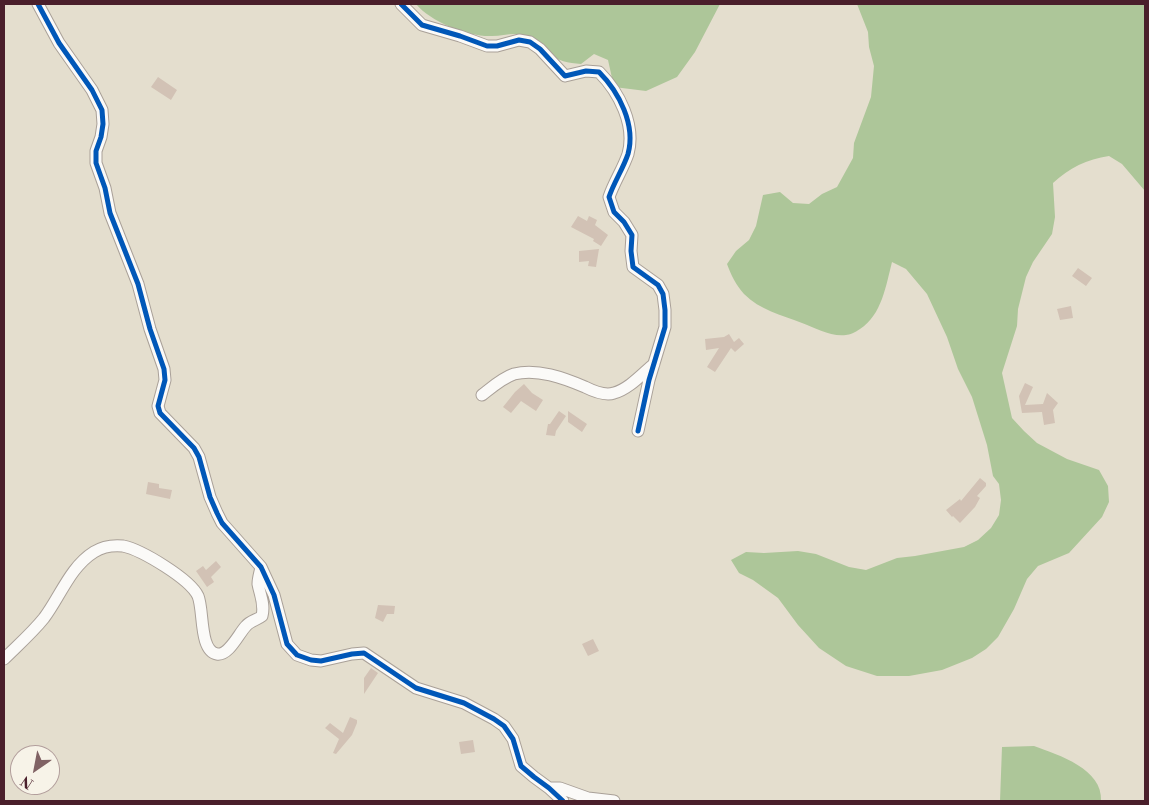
<!DOCTYPE html>
<style>
body{margin:0}
#map{position:relative;width:1149px;height:805px;overflow:hidden;background:#e4dece;font-family:"Libre Bodoni",serif}
canvas{display:block}
.frame{position:absolute;inset:0;border:5px solid #4a1f2b;pointer-events:none}
.north{position:absolute;left:10px;top:745px;width:50px;height:50px;box-sizing:border-box;background:#f7f3e8;border:1px solid #b29e9c;border-radius:50%;rotate:213deg;font-size:14px;font-weight:700;line-height:20px;text-align:center;color:#4a1f2b}
.north::after{content:'';display:block;margin:auto;width:18px;height:22px;background:#806264;clip-path:polygon(50% 0,100% 100%,50% 72%,0 100%)}
</style>
<div id="map">
<canvas width="1149" height="805"></canvas>
<div class="frame"></div>
<div class="north">N</div>
</div>
<script>
const ctx = document.querySelector('canvas').getContext('2d');
ctx.lineJoin = 'round';
function fill(path, color) {
  ctx.fillStyle = color;
  ctx.fill(path, 'evenodd');
}
function strokePath(path, color, width, dash) {
  ctx.strokeStyle = color;
  ctx.lineWidth = width;
  ctx.lineCap = dash ? 'butt' : 'round';
  ctx.setLineDash(dash || []);
  ctx.stroke(path);
}
const forest = new Path2D(`
 M416,4H720L695,52L677,77L646,91L614,87L608,60L594,54L581,64C568,63 558,61 548,53C541,47 533,37 523,35C513,32 503,36 492,36C468,37 431,22 416,4Z
 M857,4H1145V191L1122,164L1109,156C1087,159 1069,168 1053,183L1055,217L1052,234L1033,262L1026,277L1018,309L1017,326L1002,373L1012,418L1024,431L1037,443L1067,459L1099,470L1108,486L1109,502L1102,517L1069,553L1038,566L1027,579L1014,609L998,637L986,649L972,658L942,670L909,676H877L846,666L819,648L798,625L778,598L753,580L739,573L731,560L746,552L764,553L798,551L816,554L849,567L866,570L897,558L915,556L964,547L978,540L991,528L999,515L1001,500L999,484L993,476L987,445L972,397L958,369L947,337L927,294L906,269L892,262C886,285 882,315 860,329C856,332 849,335 846,335C831,337 815,328 802,323C781,315 760,310 744,294C736,285 731,275 727,264L736,251L749,240L756,226L763,195L780,192L793,203L809,204L822,194L837,187L853,158L854,143L871,97L874,66L869,47L868,32Z
 M1034,746C1059,755 1103,769 1101,801H1000L1002,747Z`);
const building = new Path2D(`
 M158,77L177,90L171,100L151,87Z
 M578,216L587,221L589,216L597,220L595,225L608,235L601,246L593,241L594,239L571,227Z
 M599,249L596,267L588,266L589,261L579,262V251Z
 M1078,268L1092,278L1086,286L1072,276Z
 M1071,306L1073,318L1060,320L1057,309Z
 M729,334L734,342L739,338L744,344L735,352L731,348L715,372L707,367L719,348L706,350L705,339L724,337Z
 M1025,383L1033,387L1025,405L1043,404L1047,393L1058,403L1053,410L1055,423L1044,425L1042,412L1022,413L1019,396Z
 M524,384L532,393L543,400L536,411L521,401L511,413L503,407L515,392Z
 M559,411L566,416L556,431L555,436L546,435L548,424H550Z
 M568,411L587,424L582,432L568,422Z
 M980,478L986,483V486L977,496L980,498L975,507L960,523L953,516L952,517L946,510L960,499L961,501Z
 M148,482L159,484V488L172,490L170,499L146,494Z
 M216,561L221,567L211,577L214,582L207,587L196,571L203,566L206,570Z
 M378,605L395,606L394,614H387L383,622L375,618Z
 M593,639L599,651L588,656L582,644Z
 M371,668L378,673L364,694V678Z
 M350,717L357,720V723L352,735L336,754L333,753L339,739L325,728L330,723L343,733Z
 M473,740L475,752L461,754L459,742Z`);
const minor = new Path2D(`
 M38,4L59,43L92,90L102,110L103,124L101,137L96,151V163L105,188L110,213L138,284L150,329L164,369L165,380L158,406L160,413L194,448L199,457L210,497L217,513L222,523L261,567L274,595L287,644L297,655L311,660L321,661L352,654L364,653L416,688L464,703L494,719L504,726L513,739L521,766L534,777L549,788L563,801
 M401,4L422,25L460,36L487,46H497L519,40L530,42L540,49L565,76L586,71L599,72C619,92 636,125 628,154C623,169 614,182 609,197L614,212L624,222L632,235L631,251L633,267L658,285L663,294L665,310V327L649,380L638,431
 M482,395C491,388 502,378 514,374C537,368 564,378 585,387C593,391 605,396 614,393C629,389 642,374 654,364
 M4,659C17,646 32,633 44,618C60,597 70,567 94,552C102,547 113,545 123,546C142,550 190,579 198,596C204,610 199,651 217,654C229,656 239,633 246,626C250,621 257,620 262,616C265,604 260,595 258,584C258,578 260,573 261,567
 M549,788H560L588,798L614,801`);
const cycleway = new Path2D(`
 M38,4L59,43L92,90L102,110L103,124L101,137L96,151V163L105,188L110,213L138,284L150,329L164,369L165,380L158,406L160,413L194,448L199,457L210,497L217,513L222,523L261,567L274,595L287,644L297,655L311,660L321,661L352,654L364,653L416,688L464,703L494,719L504,726L513,739L521,766L534,777L549,788L563,801
 M401,4L422,25L460,36L487,46H497L519,40L530,42L540,49L565,76L586,71L599,72C619,92 636,125 628,154C623,169 614,182 609,197L614,212L624,222L632,235L631,251L633,267L658,285L663,294L665,310V327L649,380L638,431`);
fill(forest, '#adc699');
fill(building, '#d2c2b5');
strokePath(minor, '#a9a098', 13);
strokePath(minor, '#fbfaf8', 11);
strokePath(cycleway, '#0057b8', 5);
</script>
